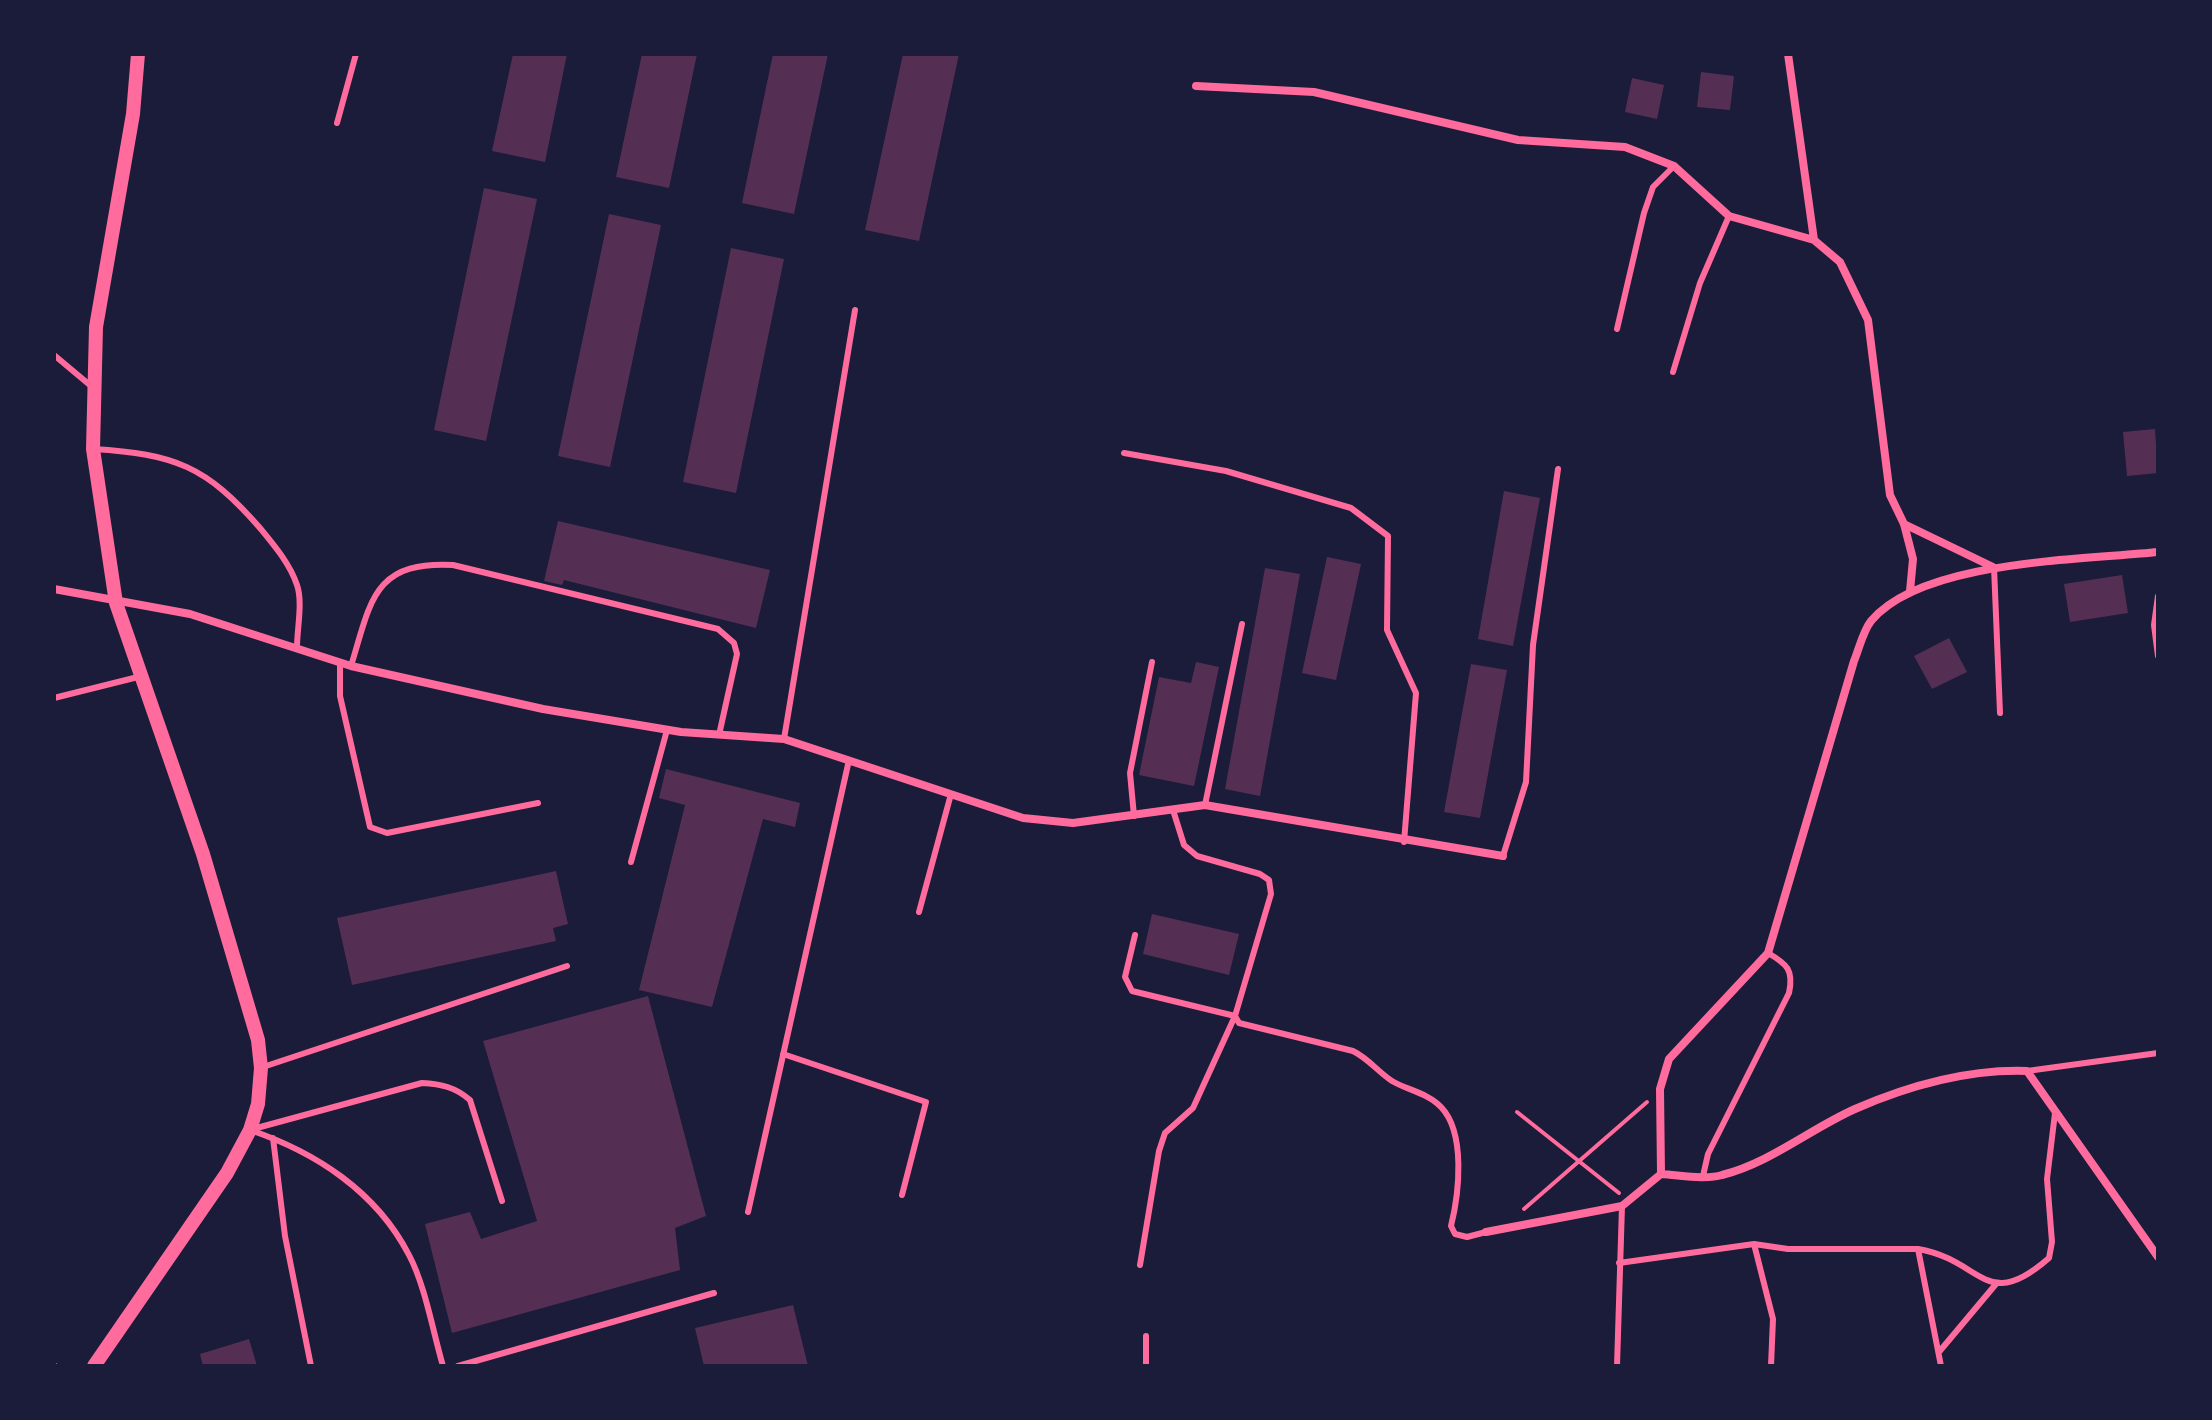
<!DOCTYPE html>
<style>
body{margin:0}
#map{position:relative;width:2212px;height:1420px;overflow:hidden;background:#1b1b3a;font-family:Bitter,serif}
canvas{display:block}
.frame{position:absolute;inset:0;border:56px solid #1b1b3a;pointer-events:none}
</style>
<div id="map">
<canvas width="2212" height="1420"></canvas>
<div class="frame"></div>
</div>
<script>
const ctx = document.querySelector('canvas').getContext('2d');
ctx.lineJoin = 'round';
function fill(path, color) {
  ctx.fillStyle = color;
  ctx.fill(path, 'evenodd');
}
function strokePath(path, color, width, dash) {
  ctx.strokeStyle = color;
  ctx.lineWidth = width;
  ctx.lineCap = dash ? 'butt' : 'round';
  ctx.setLineDash(dash || []);
  ctx.stroke(path);
}
const building = new Path2D(`
 M513,54H567L545,162L492,151Z
 M642,54H697L669,188L616,177Z
 M773,54H828L794,214L742,203Z
 M903,54H959L919,241L865,230Z
 M1701,72L1734,76L1730,110L1697,107Z
 M1632,78L1664,85L1657,119L1625,112Z
 M484,188L537,199L486,441L434,430Z
 M609,214L661,225L610,467L558,456Z
 M731,248L784,259L736,493L683,482Z
 M2155,429L2158,473L2127,476L2123,432Z
 M1504,491L1540,498L1513,646L1478,639Z
 M558,521L770,570L756,628L564,580L562,585L544,581Z
 M1327,557L1361,564L1336,680L1302,673Z
 M1265,568L1300,574L1260,796L1225,789Z
 M2122,575L2128,613L2070,622L2064,584Z
 M1949,638L1967,672L1932,689L1914,656Z
 M1196,662L1219,667L1194,786L1139,775L1159,677L1191,683Z
 M1471,664L1507,670L1480,818L1444,812Z
 M666,769L800,803L795,827L763,819L712,1007L639,990L685,805L659,798Z
 M556,871L568,924L553,928L556,941L352,985L337,918Z
 M1152,914L1239,934L1229,975L1143,954Z
 M648,996L706,1216L675,1228L680,1270L452,1333L425,1224L470,1212L481,1239L537,1221L483,1041Z
 M793,1305L808,1366H704L695,1328Z
 M249,1339L257,1366H203L200,1354Z`);
const path = new Path2D(`
 M1517,1112L1619,1193
 M1524,1209L1647,1102`);
const service = new Path2D(`
 M337,123L356,54
 M1617,329L1644,213L1653,187L1674,166
 M54,355L91,386
 M1673,372L1700,283L1729,216
 M93,449C175,454 206,466 260,528C274,545 290,564 297,585C303,602 297,629 297,647
 M1124,453L1226,471L1351,508L1388,536L1387,630L1416,693L1404,842
 M1994,567L2000,713
 M2158,596L2154,625L2158,656
 M340,662V696L370,827L387,833L538,803
 M351,666C371,601 373,561 453,565L718,629L734,643L737,654L719,735
 M54,698L142,676
 M784,739L855,310
 M1205,805L1242,624
 M1173,810L1184,845L1197,856L1260,874L1269,880L1271,894L1235,1016L1239,1023L1353,1051C1369,1059 1377,1071 1392,1081C1407,1090 1428,1093 1441,1107C1466,1133 1459,1194 1451,1226L1455,1234L1467,1237L1486,1232
 M1134,816L1130,773L1152,662
 M1503,856L1526,782L1533,645L1558,469
 M631,862L667,730
 M919,912L951,794
 M1135,935L1125,977L1132,991L1235,1016L1193,1108L1165,1133L1159,1151L1140,1265
 M783,1054L926,1102L902,1195
 M263,1067L567,966
 M2027,1071L2158,1053
 M253,1129L422,1083C441,1084 455,1087 470,1100L502,1201
 M250,1130C315,1152 376,1191 409,1255C425,1285 433,1332 443,1366
 M273,1138L285,1236L311,1366
 M1703,1176L1708,1154L1789,993C1794,970 1787,964 1768,953
 M748,1212L849,760
 M1754,1244L1773,1319L1771,1366
 M1918,1249C1983,1260 1985,1314 2049,1258L2052,1242L2047,1179L2055,1113
 M1619,1263L1754,1244L1788,1249H1918L1941,1366
 M1146,1336V1366
 M1939,1352L1996,1284
 M54,1366H55
 M458,1366L714,1293
 M1617,1366L1622,1206`);
const minor = new Path2D(`
 M1788,54L1814,240L1840,262L1868,320L1890,495L1904,524L1913,559L1910,591
 M1196,86L1314,92L1518,140L1625,147L1674,166L1729,216L1814,240
 M1904,524L1993,567
 M54,589L190,614L351,666L543,709L681,732L784,739L1023,818L1073,823L1205,805L1503,856
 M1661,1174C1680,1175 1705,1180 1722,1175C1770,1163 1810,1129 1855,1109C1908,1086 1969,1069 2027,1071L2158,1257
 M1486,1232L1622,1206L1661,1174L1660,1089L1669,1059L1768,953L1854,661C1859,649 1863,631 1871,621C1922,560 2082,560 2158,552`);
const tertiary = new Path2D(`
 M94,1366L227,1173L250,1130L258,1104L261,1068L258,1040L203,854L116,603L93,449L96,327L133,114L138,54`);
fill(building, '#542f53');
strokePath(path, '#ff6b9d', 4);
strokePath(service, '#ff6b9d', 6);
strokePath(minor, '#ff6b9d', 8);
strokePath(tertiary, '#ff6b9d', 14);
</script>
